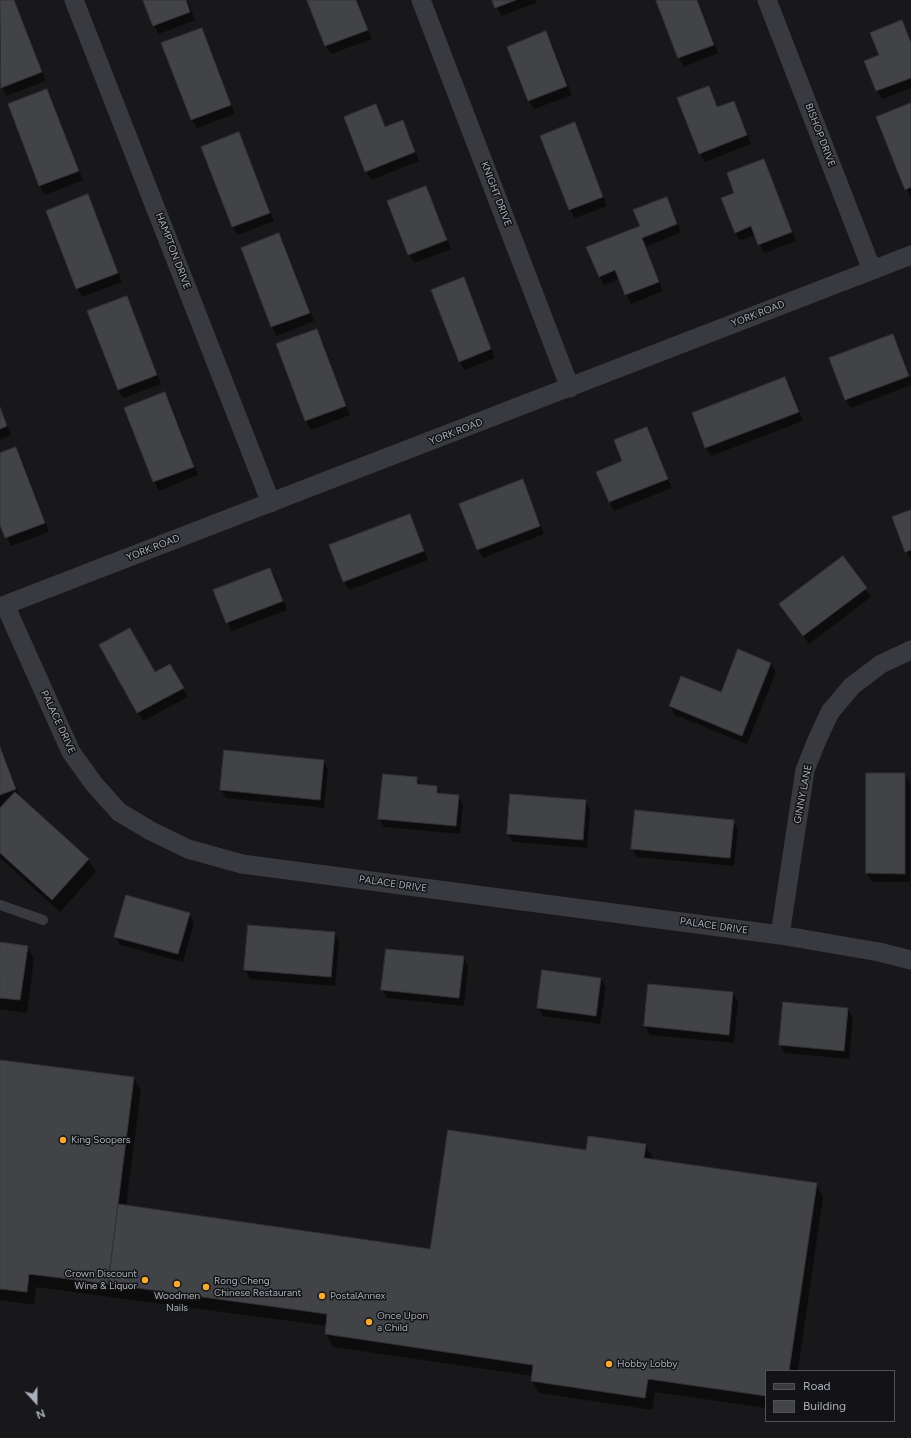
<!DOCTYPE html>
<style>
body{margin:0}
#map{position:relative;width:911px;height:1438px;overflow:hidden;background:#18181a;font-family:Figtree,sans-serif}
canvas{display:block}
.legend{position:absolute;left:765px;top:1370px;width:130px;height:52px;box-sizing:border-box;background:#131315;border:1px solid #4f5257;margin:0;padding:5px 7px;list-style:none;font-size:12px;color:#a9b0ba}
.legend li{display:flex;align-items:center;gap:8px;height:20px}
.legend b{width:20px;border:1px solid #4f5257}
.north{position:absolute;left:16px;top:1382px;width:40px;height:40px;-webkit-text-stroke:3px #131315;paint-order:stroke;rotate:159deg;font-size:11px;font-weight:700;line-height:16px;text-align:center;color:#a9b0ba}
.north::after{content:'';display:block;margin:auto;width:14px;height:18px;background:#a9b0ba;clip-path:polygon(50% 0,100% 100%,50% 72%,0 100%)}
</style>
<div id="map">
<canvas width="911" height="1438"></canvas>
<ul class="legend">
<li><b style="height:5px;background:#393a3f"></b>Road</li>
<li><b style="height:11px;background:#424347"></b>Building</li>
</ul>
<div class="north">N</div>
</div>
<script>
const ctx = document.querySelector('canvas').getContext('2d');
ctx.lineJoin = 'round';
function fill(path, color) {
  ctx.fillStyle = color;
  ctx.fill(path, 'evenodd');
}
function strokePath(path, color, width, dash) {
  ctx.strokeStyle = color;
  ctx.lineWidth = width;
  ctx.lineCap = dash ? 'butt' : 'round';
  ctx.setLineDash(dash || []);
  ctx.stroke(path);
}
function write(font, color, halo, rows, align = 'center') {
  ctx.font = font + ' Figtree,sans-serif';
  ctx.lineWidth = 3;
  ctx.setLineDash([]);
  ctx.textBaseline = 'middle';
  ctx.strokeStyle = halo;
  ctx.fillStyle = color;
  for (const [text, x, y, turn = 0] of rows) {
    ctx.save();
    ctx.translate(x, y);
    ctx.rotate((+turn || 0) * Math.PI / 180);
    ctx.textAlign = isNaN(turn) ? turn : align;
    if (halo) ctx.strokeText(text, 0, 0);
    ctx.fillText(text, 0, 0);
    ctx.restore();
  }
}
const shadow = new Path2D(`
 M14,0L46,81L6,96L0,84V1Z
 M144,0H187L195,20L159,34L154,26Z
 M308,0H357L372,39L331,54L326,46Z
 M493,0H535L536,3L501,16Z
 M657,0H698L718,53L684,67L679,58Z
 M902,22L911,41V88L882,99L877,91L866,62L880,56Z
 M201,29L206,37L235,114L197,128L192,120L162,44Z
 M546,33L551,41L572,95L534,109L529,101L508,47Z
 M708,88L718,108L733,102L738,111L751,144L705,162L700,153Z
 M47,90L52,99L83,180L45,195L40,186L9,105Z
 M911,104V198L906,189Z
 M375,106L386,128L402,121L407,130L419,161L371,180L366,171Z
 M574,124L579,132L607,206L575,218L570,210Z
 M238,134L243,142L274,221L238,235L233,227Z
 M763,160L768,169L796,241L764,253L755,235L740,241L735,232L736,193Z
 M425,188L430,196L451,249L414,263L409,255L389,202Z
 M87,196L92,204L122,282L82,297L77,288Z
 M666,198L671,207L681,232L646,247L663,291L631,304L619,279L604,285L599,276L641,226Z
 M279,234L284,243L314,321L277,336L272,327L242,248Z
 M463,278L468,287L495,358L464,370L460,362Z
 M126,297L131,306L161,384L123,398L118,390Z
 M317,330L322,339L350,415L311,430L306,421L277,345Z
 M893,335L898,344L911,379V385L851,408L846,400L830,359Z
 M785,378L790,386L803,421L711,456L706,448L693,414Z
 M165,394L170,402L198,475L159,491L154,482L126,409Z
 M0,406L11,435L0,440Z
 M647,428L652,437L672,488L614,511L610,502L598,472L623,462Z
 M16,448L21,457L49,532L11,546L0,523V454Z
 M522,481L527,489L544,534L483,558L478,549Z
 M911,511V560L906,551Z
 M409,515L414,524L428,560L349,590L344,581Z
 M843,558L871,597L809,644L781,604Z
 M270,569L275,577L287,610L232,631L227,622Z
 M100,646L155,673L170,665L188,697L143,721Z
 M771,664L776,672L747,744L675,715L670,706L722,694Z
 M0,747L5,757L21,799L88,859L96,872L60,912L0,858Z
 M323,761L328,770L324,808L226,798L221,790Z
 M867,774H905L910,783V882H872L867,873Z
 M417,778L421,785L437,786L441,794L458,796L463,805L460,834L384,827L379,818Z
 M585,801L590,810L587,848L513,842L508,834Z
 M733,821L738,830L734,866L637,857L632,848Z
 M189,914L194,922L183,962L120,945L115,936Z
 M334,933L339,942L335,986L250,979L245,970Z
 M0,943L27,946L34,959L27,1013L0,1009Z
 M463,957L468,966L464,1006L387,998L382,990Z
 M601,979L606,988L600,1024L543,1016L538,1008Z
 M649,985L733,993L738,1001L734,1043L650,1035L645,1026Z
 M848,1009L853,1017L849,1059L785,1053L780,1044Z
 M0,1061L134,1078L141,1090L126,1206L431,1250L587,1151L645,1145L653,1158L652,1160L816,1184L823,1197L798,1371H766V1408L655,1392L652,1410L539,1393L532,1381L533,1376L333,1347L326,1334L327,1326L36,1287L34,1305L0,1300Z`);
const building = new Path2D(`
 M0,0H14L42,72L1,88Z
 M143,0H186L190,12L153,26Z
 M307,0H356L368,30L325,46Z
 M492,0H516L495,8Z
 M656,0H697L714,45L678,58Z
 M902,20L911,43V78L876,91L864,61L879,55L870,33Z
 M202,28L231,105L191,120L161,43Z
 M546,31L567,86L528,101L507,47Z
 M709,86L717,107L734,101L747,135L699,154L677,98Z
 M47,89L79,171L39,186L8,104Z
 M911,103V187L905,190L876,117Z
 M376,104L385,127L403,120L415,152L365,172L344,117Z
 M575,122L603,197L569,210L540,136Z
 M239,132L270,213L232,227L201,147Z
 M764,159L792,232L758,245L751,226L735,233L721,198L734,193L727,173Z
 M426,186L447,240L408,255L387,201Z
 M88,194L118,273L76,289L46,211Z
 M667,197L677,224L642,238L659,282L625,295L615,270L599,277L586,247L640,226L633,210Z
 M279,233L310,313L271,327L241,248Z
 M464,277L491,349L459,362L431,290Z
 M127,296L157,375L118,390L87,311Z
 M317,329L346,406L305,421L276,344Z
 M893,334L909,376L845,400L829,358Z
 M785,377L799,412L705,448L692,413Z
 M165,392L194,467L153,482L124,408Z
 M0,407L7,426L0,429Z
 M647,427L668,479L609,502L596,472L622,461L614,440Z
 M16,447L45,523L5,538L0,525V453Z
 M523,479L540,526L477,550L459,504Z
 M911,510V550L905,552L892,517Z
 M410,514L424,551L343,582L329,545Z
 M843,556L867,588L803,636L779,604Z
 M270,568L283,601L226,623L213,590Z
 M130,628L155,672L170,664L184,688L137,713L99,645Z
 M738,649L771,663L742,736L669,706L681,676L721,692Z
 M0,747L16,789L0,795Z
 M224,750L324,760L320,800L220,790Z
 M866,773H905V874L866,873Z
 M383,774L417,777V784L437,786V793L459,795L456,826L378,819Z
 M15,792L89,859L52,900L0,853V808Z
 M510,794L586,800L583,840L507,834Z
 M635,810L734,820L730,858L631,849Z
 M126,895L190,913L178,954L114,937Z
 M248,925L335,932L331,977L244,970Z
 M0,942L28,946L20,1000L0,998Z
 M386,949L464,956L459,998L381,990Z
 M542,970L601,978L596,1016L537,1008Z
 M648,984L733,992L729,1035L644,1026Z
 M783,1002L848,1008L844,1051L779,1045Z
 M0,1060L134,1077L108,1284L29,1274L27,1292L0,1289Z
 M448,1130L586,1150L588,1136L646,1144L644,1158L817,1183L789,1371H766V1396L648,1379L645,1398L531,1381L533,1365L325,1334L327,1314L108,1284L118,1204L430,1249Z`);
const lane = new Path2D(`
 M0,905L43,920`);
const street = new Path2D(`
 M74,0L271,503
 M421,0L570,388
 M767,0L872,270
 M5,605L71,752L94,784L119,812L151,831L188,849L242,864L780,935L879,952L911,960
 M0,607L911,255
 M780,935L805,770L817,740L830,712L852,686L881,664L911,650`);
const markers = [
 [63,1140,4,"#fba82f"],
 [145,1280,4,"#fba82f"],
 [177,1284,4,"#fba82f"],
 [206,1287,4,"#fba82f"],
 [322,1296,4,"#fba82f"],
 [369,1322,4,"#fba82f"],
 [609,1364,4,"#fba82f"]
];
const streetNames = [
 ["BISHOP DRIVE",820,135,69],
 ["KNIGHT DRIVE",496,194,69],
 ["HAMPTON DRIVE",173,251,69],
 ["YORK ROAD",758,314,-21],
 ["YORK ROAD",456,432,-21],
 ["YORK ROAD",153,548,-21],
 ["PALACE DRIVE",58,722,65],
 ["GINNY LANE",803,794,-79],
 ["PALACE DRIVE",393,884,8],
 ["PALACE DRIVE",714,926,8]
];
const poiNames = [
 ["King Soopers",71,1140],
 ["Crown Discount",137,1274,"right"],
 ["Wine & Liquor",137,1286,"right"],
 ["Rong Cheng",214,1281],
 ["Chinese Restaurant",214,1293],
 ["Woodmen",177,1296,"center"],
 ["Nails",177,1308,"center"],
 ["PostalAnnex",330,1296],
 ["Once Upon",377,1316],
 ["a Child",377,1328],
 ["Hobby Lobby",617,1364]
];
fill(shadow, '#0007');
fill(building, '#424347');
strokePath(building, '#323236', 1);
strokePath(lane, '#393a3f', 10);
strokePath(street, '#393a3f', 19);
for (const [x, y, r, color] of markers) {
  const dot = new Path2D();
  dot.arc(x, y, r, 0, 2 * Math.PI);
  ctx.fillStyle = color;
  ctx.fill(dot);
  strokePath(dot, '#131315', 1.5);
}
write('10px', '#a9b0ba', '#131315', streetNames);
write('10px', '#a9b0ba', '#131315', poiNames, 'left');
</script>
